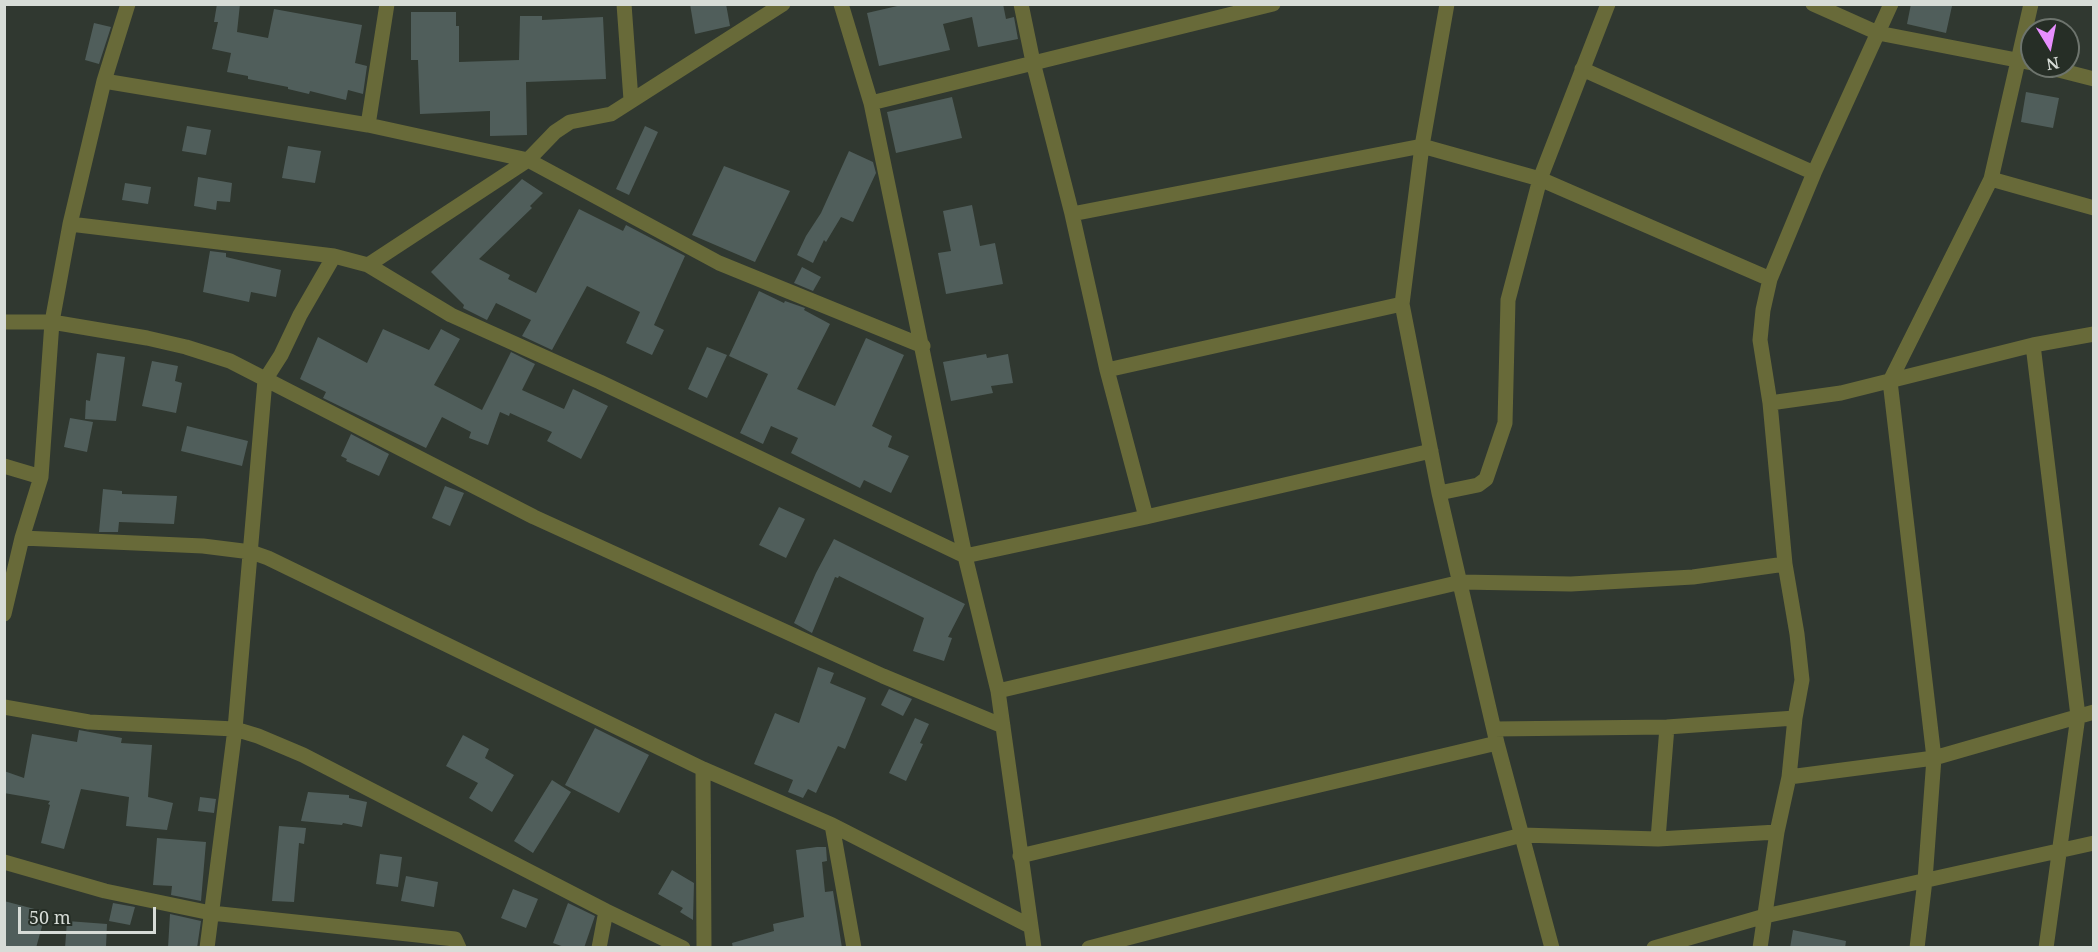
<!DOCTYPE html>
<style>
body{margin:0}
#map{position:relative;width:2098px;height:952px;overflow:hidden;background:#303830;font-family:"Noto Serif",serif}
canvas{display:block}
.frame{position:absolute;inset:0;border:6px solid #d7dcd7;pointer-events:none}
.north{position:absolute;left:2020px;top:18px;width:60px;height:60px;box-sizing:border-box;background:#262e26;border:2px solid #6d746d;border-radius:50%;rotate:170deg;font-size:16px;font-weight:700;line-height:24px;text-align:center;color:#d7dcd7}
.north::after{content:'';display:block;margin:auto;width:21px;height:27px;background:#e88eff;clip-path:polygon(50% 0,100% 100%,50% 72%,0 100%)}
.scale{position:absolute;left:18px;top:907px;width:138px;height:27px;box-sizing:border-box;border:3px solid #d7dcd7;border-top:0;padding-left:8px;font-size:18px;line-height:21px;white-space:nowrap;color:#d7dcd7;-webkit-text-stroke:4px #262e26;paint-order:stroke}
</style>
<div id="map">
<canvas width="2098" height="952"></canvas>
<div class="frame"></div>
<div class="north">N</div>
<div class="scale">50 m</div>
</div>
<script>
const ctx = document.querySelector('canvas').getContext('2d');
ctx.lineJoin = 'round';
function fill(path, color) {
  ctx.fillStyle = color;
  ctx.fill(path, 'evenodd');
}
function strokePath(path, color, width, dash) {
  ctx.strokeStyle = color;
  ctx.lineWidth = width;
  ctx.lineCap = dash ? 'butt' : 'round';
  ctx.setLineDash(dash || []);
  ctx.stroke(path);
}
const building = new Path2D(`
 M217,4H240L237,32L268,38L274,9L362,25L355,63L367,66L363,94L348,90L346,100L310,91L309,94L288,89V87L248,79V76L227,72L231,53L212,49L218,22H214Z
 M690,4H726L730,26L695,34Z
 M906,4H1003L1006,19L1014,17L1018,39L978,47L972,17L943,24L950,50L879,66L867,13Z
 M1911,4L1952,6L1946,33L1907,24Z
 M411,12H456V26H459V62L519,60L520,16H542V20L603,17L606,79L526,82L527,135L490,136V111L420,114L418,60H411Z
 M94,23L111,27L99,64L85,60Z
 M2026,92L2059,98L2053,128L2021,122Z
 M952,97L962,138L896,153L887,112Z
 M187,126L211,130L206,155L182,151Z
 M645,126L658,132L629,195L616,189Z
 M288,146L321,151L315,183L282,178Z
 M849,151L873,162L876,173L853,222L841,217L826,242L824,240L813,263L797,255L806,236L821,213Z
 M724,166L790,191L755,262L692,235Z
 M198,177L232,183L230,202L217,201L216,210L194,206Z
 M522,179L543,193L530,206L532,208L479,259L510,275L508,279L536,293L579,209L623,231L626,225L685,256L654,325L664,330L652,355L626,343L640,312L587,286L552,350L522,336L531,320L496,303L487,320L463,308L464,305L431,272Z
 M125,183L151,187L148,204L122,200Z
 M972,205L980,246L995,243L1003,284L946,294L938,253L951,251L943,211Z
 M210,251L226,253V257L281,270L276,297L251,292L249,302L203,292Z
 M802,267L821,277L813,291L794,283Z
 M759,291L784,303L785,301L805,308L804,310L830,324L797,389L835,406L866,338L904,355L872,426L892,436L888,447L909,456L891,493L864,480L860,488L791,453L798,438L771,426L763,444L740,433L768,374L729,356Z
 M383,329L429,350L441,329L460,339L434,385L482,410L511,352L535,364L522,390L564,409L573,389L608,406L581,459L547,441L552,432L510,413L509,416L500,412L488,445L469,438L471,432L442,417L426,448L323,398L326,392L300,379L318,337L367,363Z
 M707,347L727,355L707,398L688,389Z
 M97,353L125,357L116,421L85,419L86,400L90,401Z
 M986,354L987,358L1008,354L1013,383L991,386L993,393L951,401L943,362Z
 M152,361L178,366L175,381L182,383L176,413L142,406Z
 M70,418L93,422L87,452L64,447Z
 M187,426L248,441L242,466L181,451Z
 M351,434L389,454L379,476L346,461L347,459L341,456Z
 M445,486L464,493L450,526L432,518Z
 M103,489L122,491V494L177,496L174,524L119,522L118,532H99Z
 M779,507L805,519L786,558L759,545Z
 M834,539L965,604L948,637L952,638L944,661L913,651L924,618L839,576L838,578L835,577L812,633L794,623L816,573Z
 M818,667L834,673L830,683L866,698L845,749L838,746L816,793L808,789L803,798L788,792L793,780L754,764L775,713L799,723Z
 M889,689L912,699L903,716L881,705Z
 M915,718L929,724L920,743L923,744L906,781L889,773Z
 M595,728L649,755L619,813L565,785Z
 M79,730L122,738L121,743L152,745L148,797L173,803L167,830L126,826L129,797L81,789L64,849L41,843L50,805L48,804L50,801L4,793V771L24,778L32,734L77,742Z
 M463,735L489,749L485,758L514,775L492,812L469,798L478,783L446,766Z
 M552,780L571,792L533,853L514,841Z
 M308,792L349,795V798L367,802L362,827L343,823L342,825L301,821Z
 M200,797L216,799L214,813L198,811Z
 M279,826L306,828L304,844L299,843L294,902L272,901Z
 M157,838L206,842L201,901L171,895L172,886L153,885Z
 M817,847H826L827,861L822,862L825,892L833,891L842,948H733L732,943L774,931L773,924L804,917L796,850Z
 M380,854L402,857L398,887L376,884Z
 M672,870L694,883L693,920L680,912L683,908L658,894Z
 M406,876L438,882L434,907L401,901Z
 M513,889L538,899L526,928L501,918Z
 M4,901L46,912L36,948H4Z
 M113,903L135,907L130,925L109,921Z
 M568,903L595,916L584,948H567L553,943Z
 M170,914L201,921L197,948H168Z
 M67,921L107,924L106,947L65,948Z
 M1793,930L1846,941L1845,948H1790Z`);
const street = new Path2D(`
 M624,4L631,100
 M841,4L871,103L965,556L998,691L1034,948
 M1021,4L1033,62L1072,214L1107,370L1146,517
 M1447,4L1422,146L1402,304L1439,493L1497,743L1552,948
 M1813,4L1878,33L2032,63
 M2043,66L2094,79
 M1582,69L1814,173
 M104,81L368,125L528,160L719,263L923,346
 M871,103L1273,4
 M368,125L387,4
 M1991,179L2094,208
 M1072,214L1422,146L1540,179L1770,279
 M70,224L334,256L368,265L451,315L600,382L965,556L1146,517L1431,451
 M368,265L528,160L555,132L570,122L611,114L783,4
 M4,322H52L147,338L186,347L230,361L534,517L883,676L1003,726
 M2033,345L2078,716L2046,948
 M1107,370L1402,304
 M1770,403L1841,393L2033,345L2094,334
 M4,466L41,477
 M1439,493L1478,485L1486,479L1505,423L1508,300L1540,179L1608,4
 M22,538L203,546L251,552L268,558L703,769L832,825L1030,926
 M4,614L22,538L41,477L52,322L70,224L104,81L128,4
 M998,691L1461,582L1571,584L1693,577L1785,564
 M4,707L89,722L235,729L258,736L303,755L606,911L683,948
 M1494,729L1667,727L1795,718
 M703,769L704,948
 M1789,777L1934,758L2094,712
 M832,825L854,948
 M1658,839L1667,727
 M1020,856L1497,743
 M4,862L105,891L211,913L455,939L459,948
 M207,948L235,729L265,380L281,355L300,315L334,256
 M599,948L606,911
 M1089,948L1522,835L1658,839L1777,832
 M1654,948L1765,916L2094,843
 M1760,948L1777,832L1789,777L1795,718L1802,680L1797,634L1785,564L1770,403L1760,340L1763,310L1770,279L1814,173L1891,4
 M1917,948L1925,880L1934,758L1890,381L1991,179L2031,4`);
fill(building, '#505e5b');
strokePath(street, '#686a39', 15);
</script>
